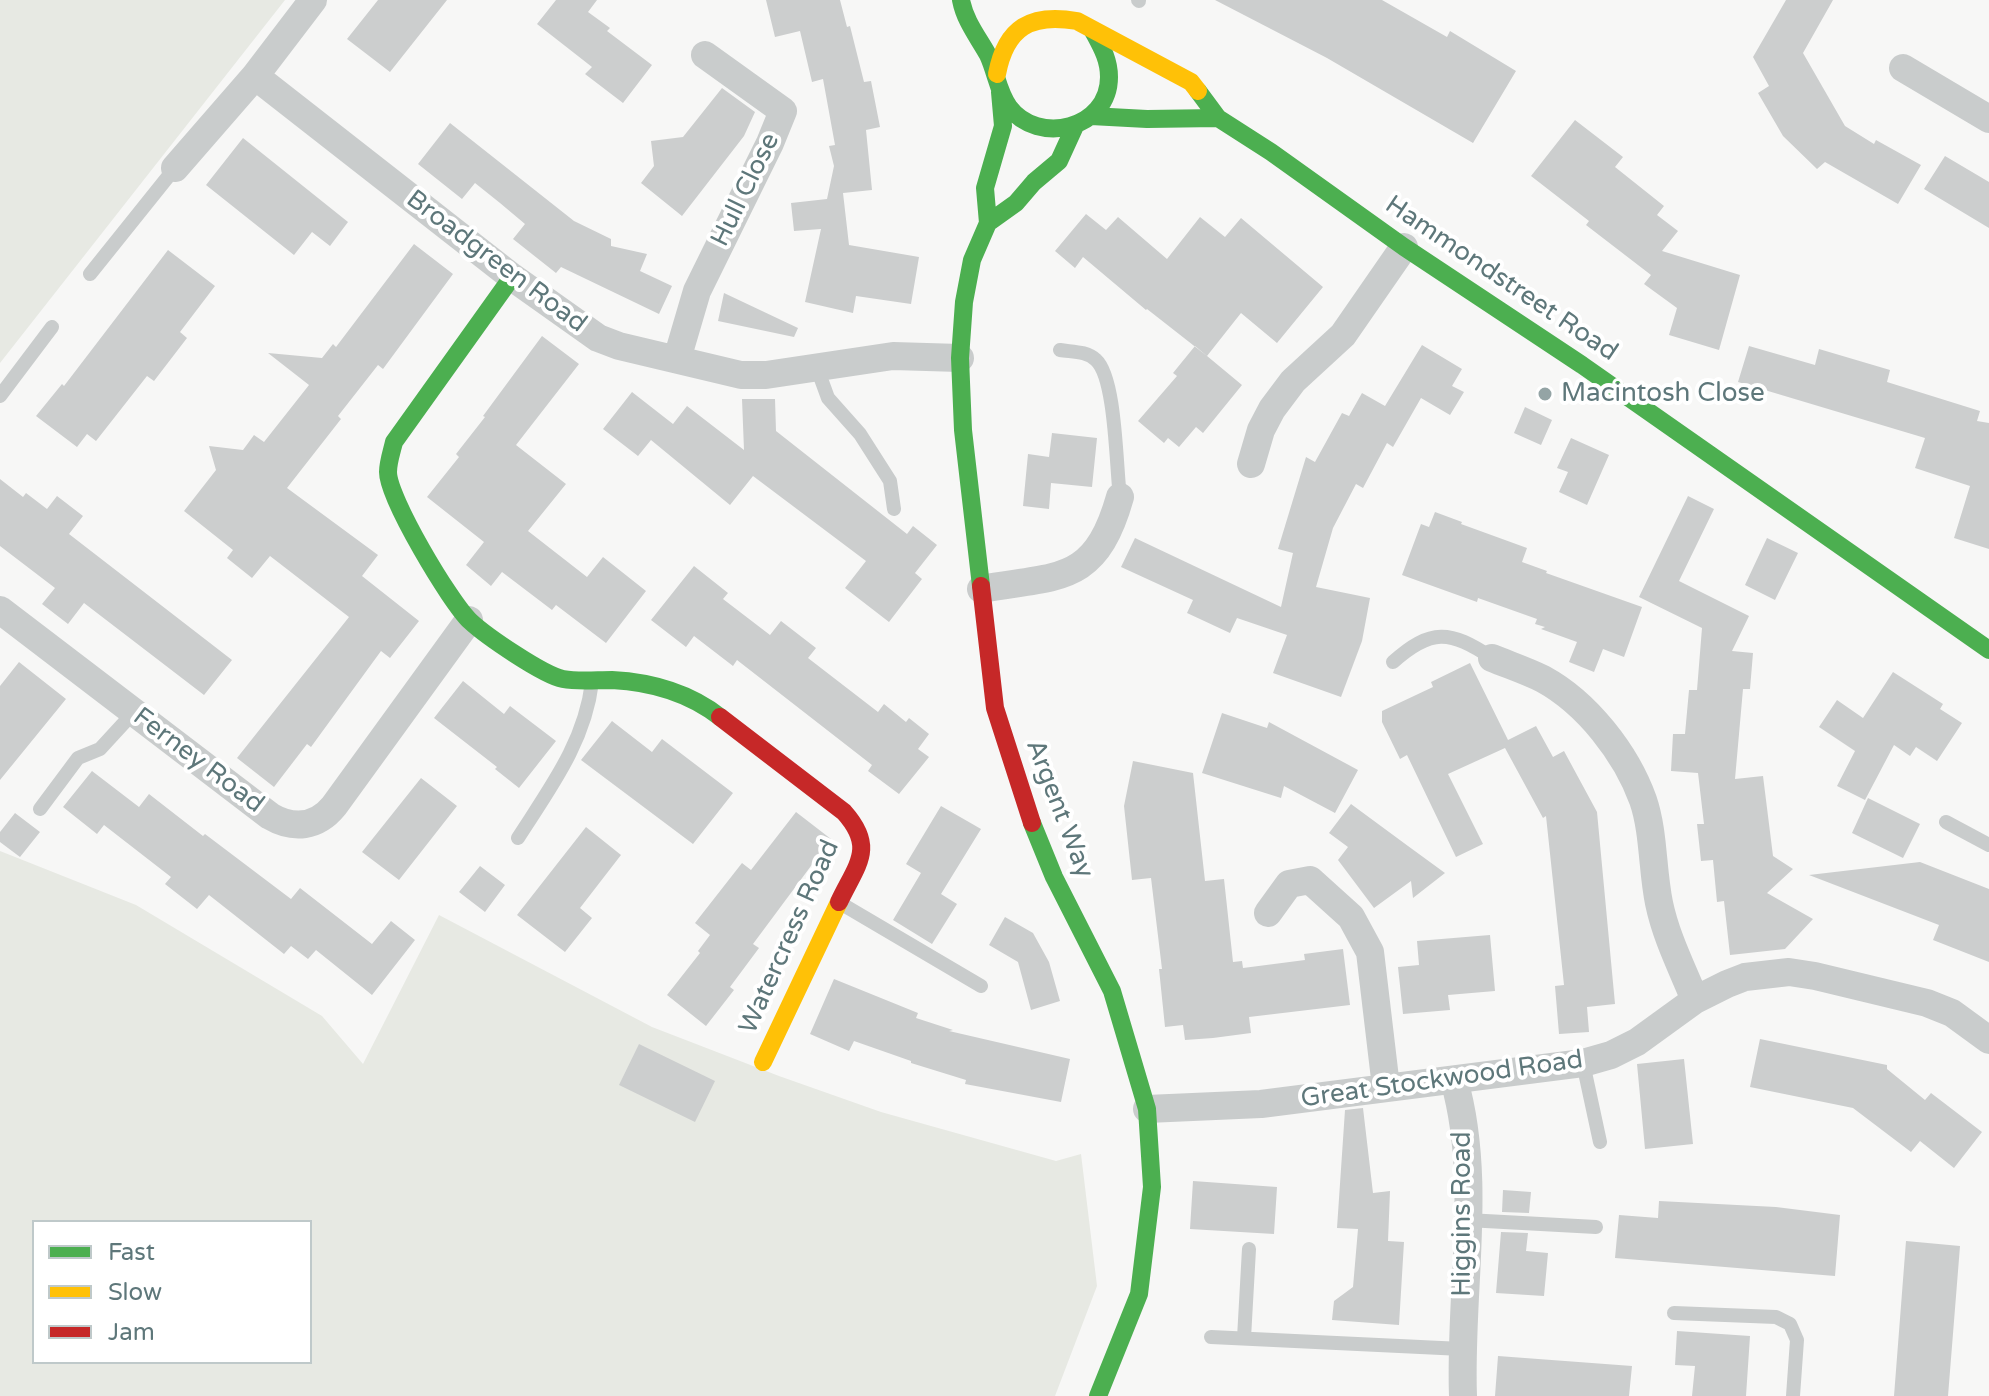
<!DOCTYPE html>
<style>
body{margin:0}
#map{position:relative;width:1989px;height:1396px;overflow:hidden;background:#f7f7f6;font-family:"Varela Round",sans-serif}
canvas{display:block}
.legend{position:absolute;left:32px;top:1220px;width:280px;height:144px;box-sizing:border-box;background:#fff;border:2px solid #bfc9ca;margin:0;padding:10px 14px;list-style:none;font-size:24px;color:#5e777a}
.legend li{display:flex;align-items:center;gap:16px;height:40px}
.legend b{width:40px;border:2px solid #bfc9ca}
</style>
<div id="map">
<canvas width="1989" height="1396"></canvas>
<ul class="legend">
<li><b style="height:10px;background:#4caf50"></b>Fast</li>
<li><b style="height:10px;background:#ffc107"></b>Slow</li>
<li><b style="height:10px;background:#c62828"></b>Jam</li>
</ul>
</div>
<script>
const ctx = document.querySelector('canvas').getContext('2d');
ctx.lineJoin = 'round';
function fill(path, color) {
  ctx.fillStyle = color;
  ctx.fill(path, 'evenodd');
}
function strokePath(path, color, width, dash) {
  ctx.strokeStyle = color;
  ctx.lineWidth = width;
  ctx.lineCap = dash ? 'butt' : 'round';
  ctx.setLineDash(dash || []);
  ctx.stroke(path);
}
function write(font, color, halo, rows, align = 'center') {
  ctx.font = font + ' "Varela Round",sans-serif';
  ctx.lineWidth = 8;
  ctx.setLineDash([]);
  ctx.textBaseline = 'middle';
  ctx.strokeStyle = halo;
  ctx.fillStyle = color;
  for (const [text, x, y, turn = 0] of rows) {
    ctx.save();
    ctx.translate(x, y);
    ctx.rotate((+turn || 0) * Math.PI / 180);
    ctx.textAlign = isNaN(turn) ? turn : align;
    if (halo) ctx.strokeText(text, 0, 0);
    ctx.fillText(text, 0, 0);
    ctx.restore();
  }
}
const green = new Path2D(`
 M0,0H285L0,363Z
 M0,851L136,905L322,1016L363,1064L439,915L652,1027L779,1076L881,1112L1056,1161L1081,1154L1097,1286L1055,1396H0ZM34,1222H310V1362H34Z`);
const building = new Path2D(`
 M378,0H447L390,72L347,39Z
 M556,0H597L588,12L610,28L607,31L652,65L623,103L585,74L592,67L537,24Z
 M766,0H840L847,27L850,26L864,82L871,81L880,127L866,130L872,190L843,193L849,245L919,257L911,304L856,296L853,313L805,302L821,229L794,231L791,203L827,199L834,166L829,146L835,145L823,79L812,82L800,31L775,37Z
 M1215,0H1382L1447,37L1450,31L1516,71L1473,143L1327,58Z
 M1786,0H1833L1803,53L1845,126L1874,144L1876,140L1921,165L1898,204L1825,162L1817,169L1783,136L1758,93L1769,86L1753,57Z
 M722,88L755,112L744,136L682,216L641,183L654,166L651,141L683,137Z
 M1575,120L1623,157L1615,167L1664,206L1657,215L1678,231L1662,251L1740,275L1719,350L1669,335L1677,308L1644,284L1651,275L1586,225L1589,221L1531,176Z
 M450,123L574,221L611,239V246L647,254L640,271L672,286L659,314L561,267L556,273L513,239L525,224L500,203L475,183L462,199L418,164Z
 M243,138L348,222L330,246L312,232L294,255L206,185Z
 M1945,156L1989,182V228L1924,189Z
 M1086,214L1106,230L1118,217L1167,259L1200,217L1225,237L1241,218L1323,287L1277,343L1241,313L1207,356L1147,309L1146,310L1083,257L1075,268L1055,251Z
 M414,244L453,274L383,369L378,365L338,416L341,419L287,488L378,555L362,576L419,621L390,658L381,651L311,747L307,744L274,787L237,758L349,617L270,556L252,578L227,558L233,550L184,511L216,470L209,446L243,450L254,435L264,442L309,385L268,353L322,358L333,344L336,347Z
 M168,250L215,286L180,332L187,338L154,381L147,376L96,441L87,434L77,447L36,416L62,384L64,386Z
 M724,293L798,328L794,337L718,321Z
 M542,336L579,364L516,445L566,484L528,531L587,577L603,557L646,591L606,643L556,605L552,610L502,572L491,586L466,565L484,542L427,497L459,457L456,454L485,417L483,416Z
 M1422,345L1462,369L1452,386L1464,392L1450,415L1421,398L1393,447L1387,443L1363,488L1356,484L1333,528L1316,587L1370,598L1362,641L1341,697L1273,673L1287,635L1237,618L1230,633L1187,613L1193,600L1121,567L1135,538L1281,607L1293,553L1278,549L1306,457L1315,462L1342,413L1349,416L1362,393L1385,406Z
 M1195,346L1242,385L1203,433L1196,427L1179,447L1168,438L1164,443L1138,421L1177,376L1173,373Z
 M1749,346L1815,365L1819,349L1890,370L1887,382L1980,411L1977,421L1989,423V549L1954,538L1970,486L1915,468L1925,438L1738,382Z
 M632,392L673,424L687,406L744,450L742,399H775L776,431L907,534L913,526L937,545L915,573L922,579L889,622L845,588L866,561L753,476L730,505L651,440L638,456L603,429Z
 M1525,407L1552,420L1541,445L1514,433Z
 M1052,433L1097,438L1092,487L1051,483L1049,509L1023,506L1028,454L1049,457Z
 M1571,438L1609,455L1587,505L1559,492L1568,472L1557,468Z
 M0,479L23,497L26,493L47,509L57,496L83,516L69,534L232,660L204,695L84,603L68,624L42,604L55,588L0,546Z
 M1688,496L1714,509L1679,581L1749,616L1732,651L1753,653L1750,689H1743L1735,779L1763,776L1773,856L1793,869L1767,893L1813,919L1785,949L1730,955L1724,901L1717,902L1713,860L1701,861L1697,824H1704L1698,773L1671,771L1673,734H1685L1689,690H1697L1702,628L1639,597Z
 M1435,512L1462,522L1461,524L1527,548L1522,562L1547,571L1546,573L1642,607L1624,657L1603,649L1594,672L1569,662L1577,642L1541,629L1545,627L1535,624L1537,619L1478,598L1477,602L1402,575L1421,524L1429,527Z
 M1767,538L1798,553L1775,600L1745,585Z
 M694,566L728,593L723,599L770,635L781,621L816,648L808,658L878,712L884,704L906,722L909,718L929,734L918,749L929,757L899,794L868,771L872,765L737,660L733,666L694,636L686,647L651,620Z
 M19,662L66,699L0,780V686Z
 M1470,663L1508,740L1536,726L1553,757L1564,751L1597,812L1615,1004L1587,1007L1589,1032L1559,1034L1555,986L1564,985L1546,816L1543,818L1505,748L1448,774L1483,844L1456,857L1407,755L1400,759L1382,722V711L1433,687L1431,682Z
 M1893,672L1943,704L1940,709L1962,723L1937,761L1916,747L1910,756L1894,745L1865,800L1837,786L1855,751L1819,727L1837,700L1863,718Z
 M463,681L504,714L510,706L556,741L519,788L495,769L497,767L434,718Z
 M1222,713L1267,728L1269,722L1358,770L1335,813L1284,786L1281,798L1202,773Z
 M612,721L652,752L662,739L733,793L693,844L581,760Z
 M1133,761L1193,773L1205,881L1224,879L1233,962L1242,961L1243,968L1305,960L1304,954L1343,949L1350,1005L1249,1017L1251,1033L1213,1038L1185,1040L1183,1025L1165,1027L1159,969H1162L1151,878L1132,880L1124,806Z
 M92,771L139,807L149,794L203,836L205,834L291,899L300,888L372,944L391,921L415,940L372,995L316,950L308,959L291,946L284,954L209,895L197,909L165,884L171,877L104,825L97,834L63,807Z
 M421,778L457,806L399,880L362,852Z
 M1868,798L1920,824L1903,858L1852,833Z
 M1351,804L1408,846L1445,873L1413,898L1411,881L1374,908L1338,860L1348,847L1329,833Z
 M941,806L981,829L941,894L957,904L932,944L893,920L921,873L906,864Z
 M796,812L831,839L753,944L759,948L730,987L734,990L706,1026L667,995L700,953L698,951L710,935L695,923L742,863L751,870Z
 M15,813L40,832L20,857L0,842V832Z
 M586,827L621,855L580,908L592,918L565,952L517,915Z
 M1920,862L1989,889V962L1933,940L1939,925L1809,875Z
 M480,866L505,885L485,912L459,892Z
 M1005,917L1033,933L1049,962L1060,1001L1031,1010L1018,962L989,945Z
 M1490,935L1495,991L1448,995L1450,1010L1403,1014L1398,967L1419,965L1417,941Z
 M834,979L918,1013L916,1018L953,1030L949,1031L1070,1059L1061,1102L965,1084L966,1080L911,1063V1061L854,1041L849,1051L810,1034Z
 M1760,1039L1887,1065V1069L1925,1100L1931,1093L1982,1132L1954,1168L1920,1141L1911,1152L1853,1108L1750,1087Z
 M639,1044L715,1081L695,1122L619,1085Z
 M1684,1059L1693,1144L1645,1149L1637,1064Z
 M1363,1108L1373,1193L1390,1191L1388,1241L1404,1242L1399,1325L1332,1320L1334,1301L1353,1287L1358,1229L1337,1228L1345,1110Z
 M1193,1181L1277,1187L1274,1234L1190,1229Z
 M1503,1190L1531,1192L1529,1213L1502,1212Z
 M1659,1201L1776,1207L1840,1215L1835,1276L1615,1258L1619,1215L1658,1218Z
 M1501,1232L1528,1233L1526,1251L1548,1253L1544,1296L1496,1293Z
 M1906,1241L1960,1246L1948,1396H1894Z
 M1677,1331L1750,1336L1746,1396H1692L1695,1366L1675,1365Z
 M1498,1356L1632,1366L1629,1396H1495Z`);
const lane = new Path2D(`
 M1138,0L1139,1
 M90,274L175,168
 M1060,350C1072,352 1087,351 1096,360C1116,378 1116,467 1120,497
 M817,368L828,398L860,434L890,481L894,509
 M0,396L52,327
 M1393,662C1431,628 1450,630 1492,658
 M40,809L78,758L100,749L134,712
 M1946,822L1989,845
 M518,838C550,788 585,742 592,682
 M840,903L981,986
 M1583,1063L1600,1142
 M1467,1220L1596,1227
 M1674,1313L1776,1317L1790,1324L1797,1340L1793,1396
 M1211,1337L1462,1349
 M1244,1338L1249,1249`);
const street = new Path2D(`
 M1903,68L1989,119
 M255,76L512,277L598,338L619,346L741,375H766L893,356L960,358
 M175,168L255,76L313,0
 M677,359L697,291L770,143L783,111L705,55
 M1251,464L1261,430L1272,409L1293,381L1343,335L1404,247
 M981,589C1059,575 1095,585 1120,497
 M0,610L270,816C294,830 317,827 334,806L469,620
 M1492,658C1509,665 1527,671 1543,679C1587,703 1626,753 1643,800C1654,832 1652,869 1659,903C1666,937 1682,968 1695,1000
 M1268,913L1289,884L1310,880L1351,917L1370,952L1386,1087
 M1454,1080C1483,1181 1459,1292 1463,1396
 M1147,1109L1261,1104L1583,1063L1611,1055L1637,1042L1695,1000L1727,984L1745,977L1789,972L1815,976L1927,1003L1952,1013L1989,1040`);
const fast = new Path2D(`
 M961,0C965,21 978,37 988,55C996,72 998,92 1009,107C1038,146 1109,129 1109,77C1109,59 1101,46 1093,31
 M1198,91L1218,118L1271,152L1404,247L1582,365L1989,650
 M1091,116L1147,119L1218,118
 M988,223L1016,203L1034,182L1059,161L1075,126
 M512,277L394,442C392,451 388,462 388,472C388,498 450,602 470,621C486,636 543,675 563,679C578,682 596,680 612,680C651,682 688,692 720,717
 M981,586L963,430L960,358L964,302L972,260L988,223L985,188L1003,126L1000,92
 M1032,823L1054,877L1112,991L1147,1109L1152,1187L1139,1294L1098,1396`);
const slow = new Path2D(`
 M997,74C1006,27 1031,13 1077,21L1191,82L1198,91
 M763,1062L839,902`);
const jam = new Path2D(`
 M981,586L995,708L1032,823
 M720,717L844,812C876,848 857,864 839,902`);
const markers = [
 [1545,394,8,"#94a4a5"]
];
const streetNames = [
 ["Hull Close",746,190,-64],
 ["Broadgreen Road",496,262,37],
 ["Hammondstreet Road",1501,279,34],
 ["Ferney Road",198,761,37],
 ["Argent Way",1059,809,69],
 ["Watercress Road",790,937,-66],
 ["Great Stockwood Road",1442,1080,-8],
 ["Higgins Road",1463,1214,-90]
];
const poiNames = [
 ["Macintosh Close",1561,394]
];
fill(green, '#e7e9e3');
fill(building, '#cccece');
strokePath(lane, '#c9cccc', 14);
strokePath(street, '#c9cccc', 28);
strokePath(fast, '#4caf50', 18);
strokePath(slow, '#ffc107', 18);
strokePath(jam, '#c62828', 18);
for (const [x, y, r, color] of markers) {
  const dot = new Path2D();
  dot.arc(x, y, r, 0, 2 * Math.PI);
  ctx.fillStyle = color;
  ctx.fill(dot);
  strokePath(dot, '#fff', 3);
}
write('26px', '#5e777a', '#fff', streetNames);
write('26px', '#5e777a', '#fff', poiNames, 'left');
</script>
